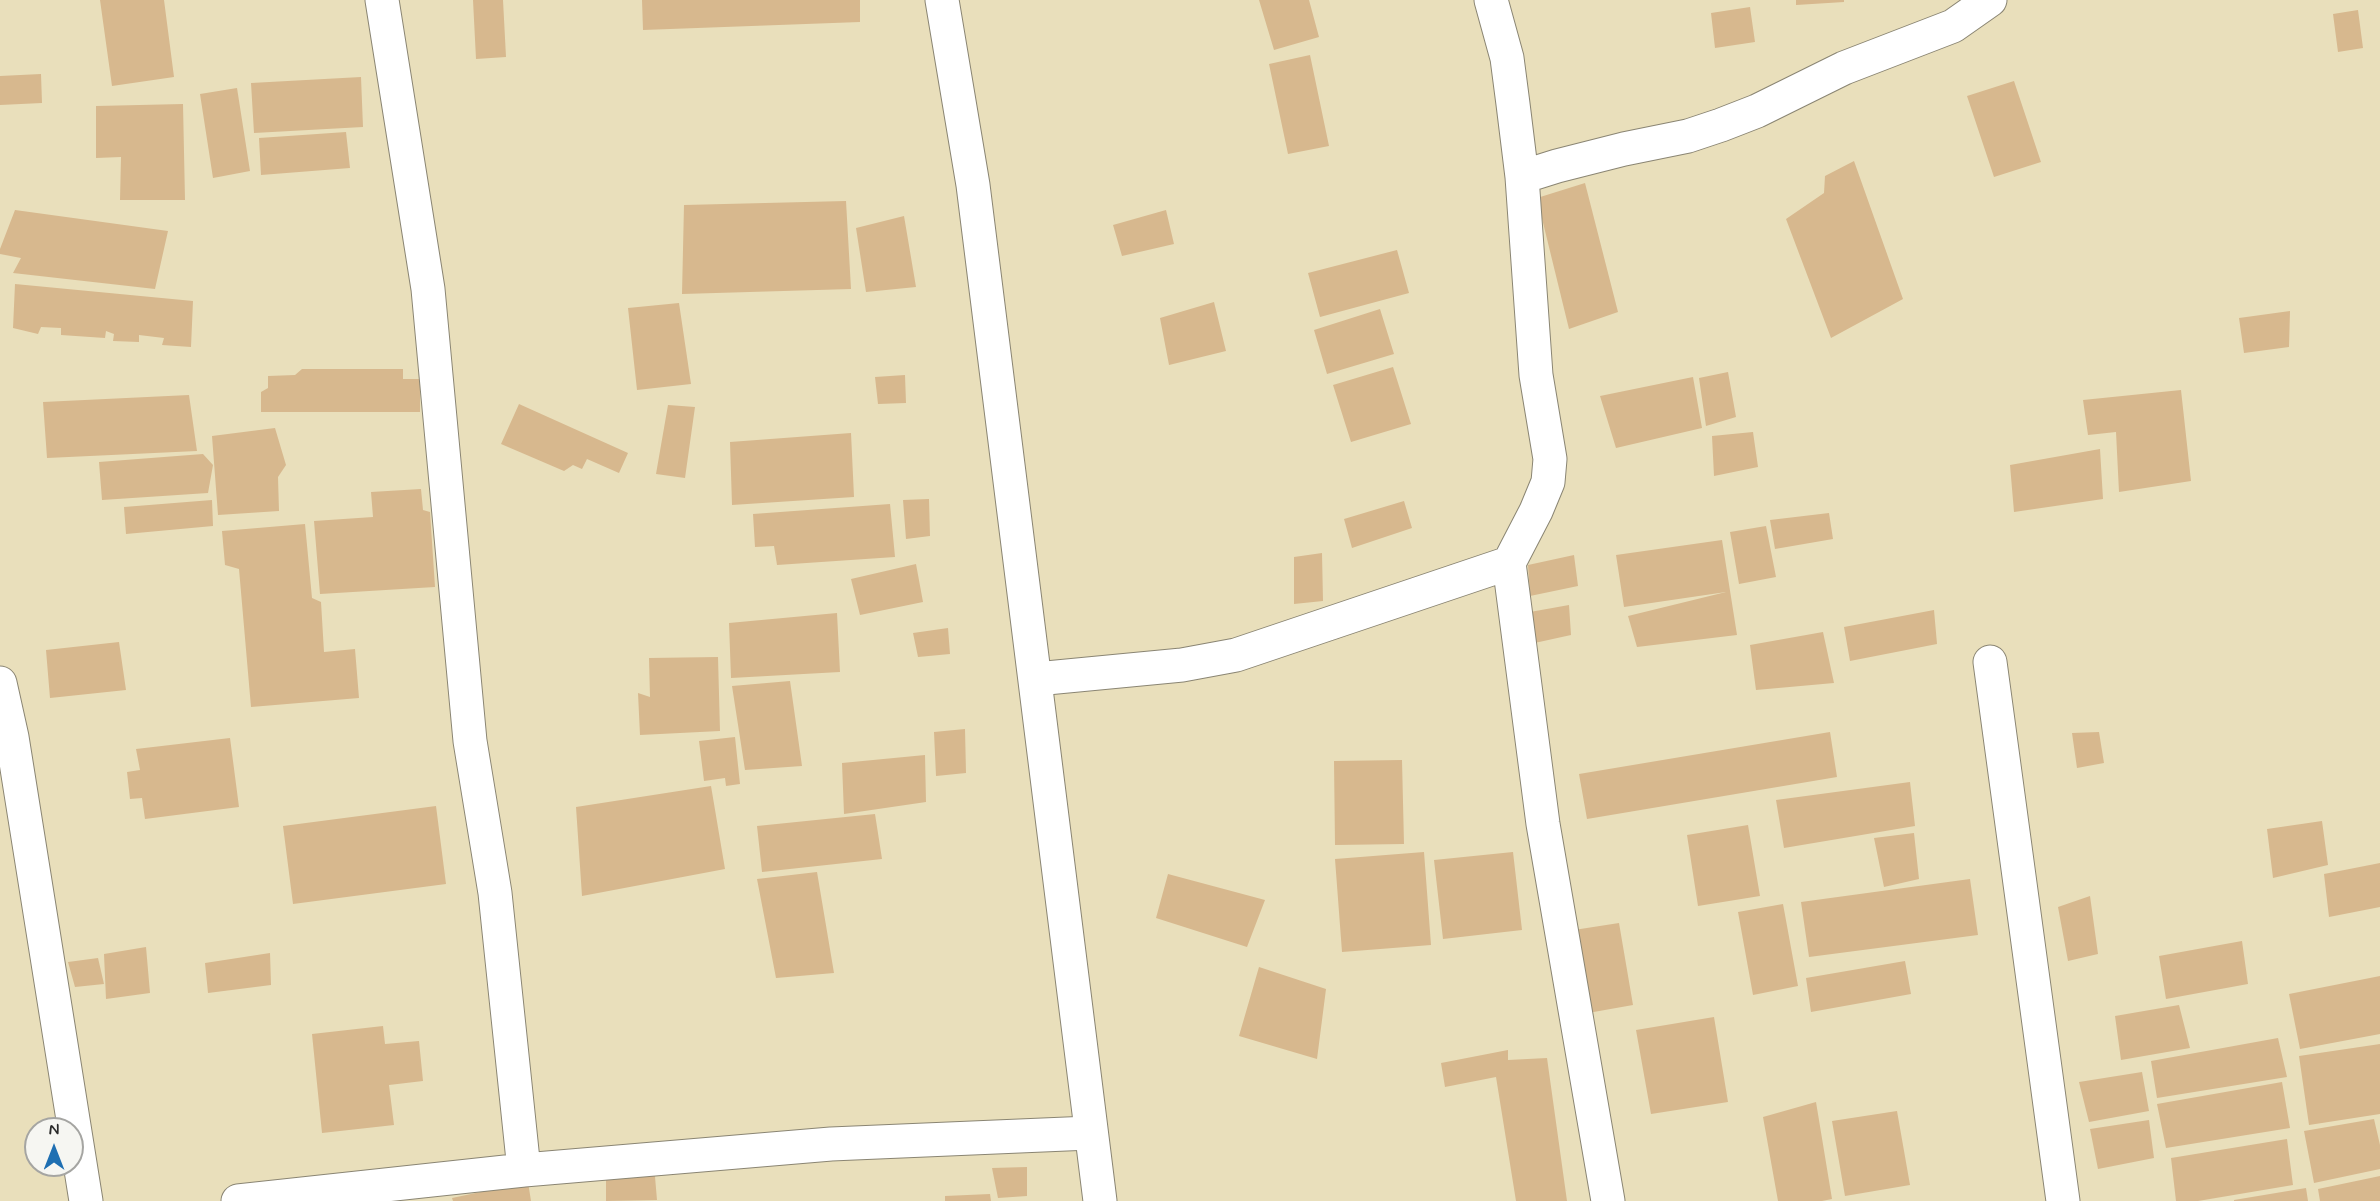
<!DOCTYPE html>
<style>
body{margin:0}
#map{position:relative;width:2380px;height:1201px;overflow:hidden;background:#e9dfbb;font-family:Mynerve,sans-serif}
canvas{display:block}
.north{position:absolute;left:24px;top:1117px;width:60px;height:60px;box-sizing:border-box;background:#f6f6f2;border:2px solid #a5a5a2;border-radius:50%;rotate:0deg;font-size:16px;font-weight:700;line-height:24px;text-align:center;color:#2b2b2b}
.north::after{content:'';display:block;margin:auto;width:21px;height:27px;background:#1f6fb2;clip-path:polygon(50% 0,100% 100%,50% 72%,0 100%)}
</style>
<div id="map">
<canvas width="2380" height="1201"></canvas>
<div class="north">N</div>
</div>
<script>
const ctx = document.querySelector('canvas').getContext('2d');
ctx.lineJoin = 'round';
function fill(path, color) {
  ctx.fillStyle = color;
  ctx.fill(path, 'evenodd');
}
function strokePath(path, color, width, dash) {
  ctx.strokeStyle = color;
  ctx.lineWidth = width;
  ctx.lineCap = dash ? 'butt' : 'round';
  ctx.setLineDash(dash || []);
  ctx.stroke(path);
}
const building = new Path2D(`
 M100,0H164L174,77L112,86Z
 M473,0H503L506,57L476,59Z
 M642,0H860V22L643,30Z
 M1259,0H1309L1319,37L1274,50Z
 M1796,0H1844V2L1796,5Z
 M1750,7L1755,42L1715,48L1711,13Z
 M2358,10L2363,48L2338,52L2333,14Z
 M1310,55L1329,146L1288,154L1269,64Z
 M41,74L42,103L0,105V76Z
 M361,77L363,127L254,133L251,83Z
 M2014,81L2041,162L1994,177L1967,96Z
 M237,88L250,171L213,178L200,94Z
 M183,104L185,200H120L121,157L96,158V106Z
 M346,132L350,168L261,175L259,138Z
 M1854,161L1903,299L1831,338L1786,219L1824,193L1825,176Z
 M1585,183L1618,312L1569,329L1537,198Z
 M846,201L851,289L682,294L684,205Z
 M15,210L168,231L155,289L13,273L21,258L0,254V249Z
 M1166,210L1174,244L1122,256L1113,225Z
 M904,216L916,287L866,292L856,228Z
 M1397,250L1409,293L1320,317L1308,273Z
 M15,284L193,301L191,347L162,345L164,338L139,335V342L113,341L114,334L106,331L105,338L61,335V328L41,327L38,334L13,328Z
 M1214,302L1226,351L1169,365L1160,318Z
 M679,303L691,384L637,390L628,308Z
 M1380,309L1394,354L1327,374L1314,330Z
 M2290,311L2289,347L2244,353L2239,318Z
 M1393,367L1411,424L1351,442L1333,385Z
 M302,369H403V379H420V412H261V392L268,388V376L295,375Z
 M1728,372L1736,417L1706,426L1699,378Z
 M905,375L906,403L878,404L875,377Z
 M1693,377L1702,428L1616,448L1600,396Z
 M2181,390L2191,481L2119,492L2116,432L2088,435L2083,400Z
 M189,395L197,451L47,458L43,402Z
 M519,404L628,453L619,473L587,459L582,469L573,465L564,471L501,444Z
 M668,405L695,407L685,478L656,474Z
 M275,428L286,465L278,477L279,511L218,515L212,436Z
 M1753,432L1758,467L1714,476L1712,436Z
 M851,433L854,497L732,505L730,442Z
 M2100,449L2103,499L2014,512L2010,465Z
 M203,454L213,465L208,493L102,500L99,462Z
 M421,489L423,510L430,512L435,587L320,594L314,521L373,517L371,492Z
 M929,499L930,536L906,539L903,500Z
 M212,500L213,526L126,534L124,507Z
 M1404,501L1412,528L1352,548L1344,519Z
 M890,504L895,557L777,565L774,546L755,547L753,514Z
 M1829,513L1833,539L1775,549L1770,520Z
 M305,524L312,598L321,602L324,652L355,649L359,698L251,707L239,569L225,565L222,531Z
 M1766,526L1776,577L1739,584L1730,532Z
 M1722,540L1737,635L1637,647L1628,616L1726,592L1624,607L1616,555Z
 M1322,553L1323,601L1294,604V557Z
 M1574,555L1578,586L1530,596L1528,565Z
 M916,564L923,602L860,615L851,579Z
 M1569,605L1571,635L1530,644V612Z
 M1934,610L1937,644L1850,661L1844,627Z
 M837,613L840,672L731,678L729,623Z
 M948,628L950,654L918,657L913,633Z
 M1823,632L1834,683L1756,690L1750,645Z
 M119,642L126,690L50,698L46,650Z
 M718,657L720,731L640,735L638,693L650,697L649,658Z
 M790,681L802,766L745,770L732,686Z
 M965,729L966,773L936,776L934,732Z
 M1830,732L1837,777L1587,819L1579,774Z
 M2099,732L2104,763L2077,768L2072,733Z
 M735,737L740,784L726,786L725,778L704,781L699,741Z
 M230,738L239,807L145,819L142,798L130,799L127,772L140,770L136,749Z
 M925,755L926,802L844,814L842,763Z
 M1402,760L1404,844L1335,845L1334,761Z
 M1910,782L1915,826L1784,848L1776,800Z
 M711,786L725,869L582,896L576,807Z
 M436,806L446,884L293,904L283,826Z
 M875,814L882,859L762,872L757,826Z
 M2322,821L2328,865L2273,878L2267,829Z
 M1748,825L1760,896L1698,906L1687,835Z
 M1914,833L1919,879L1884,887L1874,838Z
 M1424,852L1431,945L1342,952L1335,859Z
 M1513,852L1522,930L1443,939L1434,860Z
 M2380,863V907L2329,917L2324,874Z
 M817,872L834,973L776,978L757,879Z
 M1168,874L1265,900L1247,947L1156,918Z
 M1970,879L1978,935L1809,957L1801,902Z
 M2090,896L2098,954L2068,961L2058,907Z
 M1783,904L1798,986L1753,995L1738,912Z
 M1619,923L1633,1005L1588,1013L1574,930Z
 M2242,941L2248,984L2166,999L2159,956Z
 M146,947L150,993L106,999L104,954Z
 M270,953L271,985L208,993L205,963Z
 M98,958L104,984L75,987L68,962Z
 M1905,961L1911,994L1811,1012L1806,978Z
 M1259,967L1326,989L1317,1059L1239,1036Z
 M2380,976V1034L2300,1049L2289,994Z
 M2179,1005L2190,1048L2121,1060L2115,1016Z
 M1714,1017L1728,1102L1651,1114L1636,1030Z
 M383,1026L385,1044L419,1041L423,1081L389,1085L394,1125L322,1133L312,1034Z
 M2278,1038L2287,1077L2157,1098L2151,1061Z
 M2380,1044V1114L2309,1125L2299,1056Z
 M1508,1050V1060L1547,1058L1567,1201H1516L1496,1077L1445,1087L1441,1063Z
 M2142,1072L2149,1111L2089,1122L2079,1082Z
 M2282,1082L2290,1128L2166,1148L2157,1104Z
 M1816,1102L1832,1199L1822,1201H1778L1763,1117Z
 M1897,1111L1910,1185L1845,1196L1832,1121Z
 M2374,1119L2380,1145V1169L2314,1183L2304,1131Z
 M2149,1120L2154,1158L2098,1169L2090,1129Z
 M2287,1139L2293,1185L2198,1201H2176L2171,1158Z
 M654,1165L657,1200L606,1201V1171Z
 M1027,1167V1196L998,1198L992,1168Z
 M2380,1176V1201H2320L2318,1189Z
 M528,1182L531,1201H453L452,1198Z
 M2306,1188L2308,1201H2234V1200Z
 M990,1194L991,1201H945V1196Z`);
const minor = new Path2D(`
 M382,0L428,289L470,741L495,893L524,1170
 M1522,177L1557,166L1624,149L1688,136L1721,125L1757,111L1844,68L1953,26L1990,0
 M1509,563L1543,824L1608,1201
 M1990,662L2063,1201
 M1036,679L1182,665L1236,655L1509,563L1536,511L1548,482L1550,459L1536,375L1522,177L1513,104L1507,58L1491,0
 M0,683L12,737L86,1201
 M238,1201L524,1170L831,1144L1090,1133`);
const tertiary = new Path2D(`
 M942,0L973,185L1100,1201`);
fill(building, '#d7b88e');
strokePath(minor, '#8a8573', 35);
strokePath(tertiary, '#8a8573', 35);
strokePath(minor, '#fff', 33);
strokePath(tertiary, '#fff', 33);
</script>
